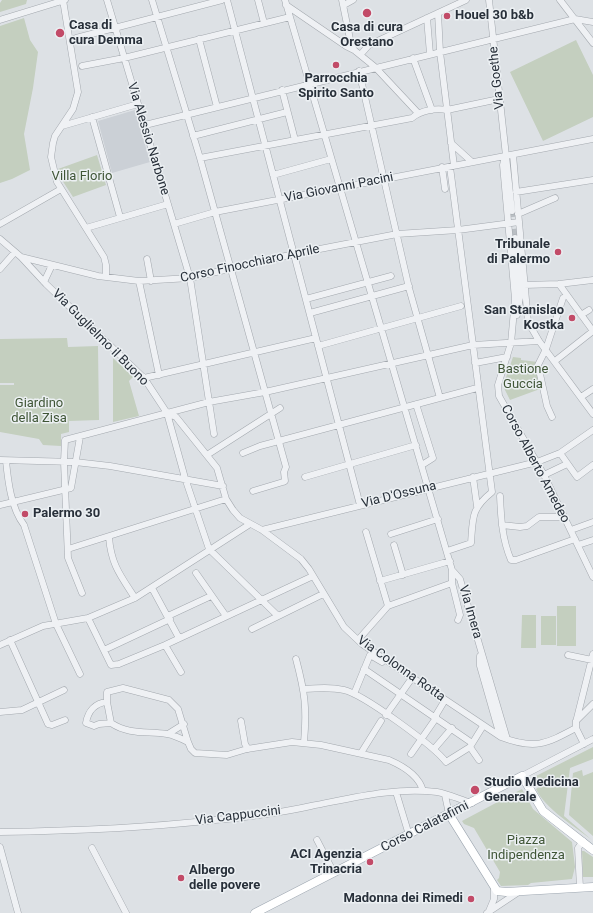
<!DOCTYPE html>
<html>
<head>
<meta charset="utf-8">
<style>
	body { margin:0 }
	canvas { display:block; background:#dde1e5 }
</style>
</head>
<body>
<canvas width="593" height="913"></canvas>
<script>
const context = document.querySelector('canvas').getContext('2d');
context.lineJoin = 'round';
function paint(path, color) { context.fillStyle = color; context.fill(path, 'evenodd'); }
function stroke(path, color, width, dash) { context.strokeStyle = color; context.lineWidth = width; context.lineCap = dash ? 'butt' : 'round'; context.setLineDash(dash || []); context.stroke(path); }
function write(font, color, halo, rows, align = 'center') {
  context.font = font + ' Roboto,sans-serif'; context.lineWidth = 3; context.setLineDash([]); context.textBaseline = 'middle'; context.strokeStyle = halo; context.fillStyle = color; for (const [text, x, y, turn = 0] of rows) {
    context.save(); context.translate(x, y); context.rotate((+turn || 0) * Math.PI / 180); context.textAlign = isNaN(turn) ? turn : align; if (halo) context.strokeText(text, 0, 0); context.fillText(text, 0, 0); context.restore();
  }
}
paint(new Path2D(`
	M135,110l15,52 -38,11 -14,-52z`), '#cbd0d6');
paint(new Path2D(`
	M2,0h25l-1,4 -26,8v-9z
	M24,18l6,22 8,12 -5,36 -9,46 6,36 -18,9 -12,4v-157z
	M576,40l17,35v42l-50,24 -33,-69z
	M97,155l9,30 -33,12 -11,-17 -4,-11z
	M67,338l1,9 30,-1 1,74 -30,1v11l-8,2v12l-18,-1 -4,-6 -39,-7v-47h14v-2h-14v-44z
	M513,357l8,1v2l17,2 2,27 -30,11 -7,-14z
	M113,358l20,19 -4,4 10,35 -26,6z
	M557,606h19v40h-19z
	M522,615h14v33h-15z
	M541,616h15v29h-15z
	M593,747v12l-23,9 -6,48 29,25c-17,-14 -48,-32 -57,-52l3,-2 -2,-5 -3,1 -1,-3 3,-4z
	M582,770l1,6 10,-4v64l-24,-21 4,-42z
	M522,789l11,20 39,33 3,25 -3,12 -41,4 -3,2 -27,1 -4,-6 2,-2 1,-6 -26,-44 -10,-4 -2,-3z
	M582,851h2l9,6v20h-10z`), '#c4cfbf');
stroke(new Path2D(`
	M512,211l3,27`), '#b9bec3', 6, [6, 3]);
const minor = new Path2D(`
	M63,0l15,92 -5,17 -18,27 -2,7 -2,14 6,25 47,75 2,8v12
	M107,0l83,278 24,156
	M152,0l48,158 86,309 -2,5 1,9 -2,1 -30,9
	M227,0l133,505
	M258,0l6,23
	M285,0l167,570 8,9 47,160
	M342,0l9,44 3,6 21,17 43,46
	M489,0l23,211
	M560,0l33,43
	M286,5l60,41 8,4
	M344,5l9,-5
	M438,13l2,39 14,114
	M427,18l3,36
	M0,20l65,-20
	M76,38l146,-38
	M199,39l18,68
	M361,54l8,-9 97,-45
	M413,58l19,52
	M82,66l42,-8 166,-41
	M359,71l50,217 31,110
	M282,90l13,50
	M92,117l28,100
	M145,125l430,-106 18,3
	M62,126l76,-22
	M193,136l94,-24
	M451,143l21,19
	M513,155l15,167 11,19 54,73
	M505,156l-2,9 12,134 -4,44 -13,42 1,11 45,79 49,102
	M200,158l212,-40c9,-8 24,-10 35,-8l52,-11
	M442,167l3,22
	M273,175l58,-16
	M516,192l77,-12
	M518,214l37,-16
	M0,224l61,-35
	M174,224l41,-12 378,-73
	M86,228l82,-24
	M515,238l5,59 -3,18
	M0,239l21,18 77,19 41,5 51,-3 104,-24 103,-20 61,-4 61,-8
	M21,257l25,27 98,94 23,35 9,4 41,51 9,31 7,11 7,8 22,12 39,29 8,10 35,58 18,17 139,93c34,13 45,7 75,-9
	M147,259l4,22
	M0,269l15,-17
	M139,281l20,94
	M44,282l8,-17
	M559,284l34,47
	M524,285l35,-1 34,-4
	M306,299l85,-23
	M310,313l99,-27
	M581,315l8,-5
	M318,346l143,-40
	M555,361l38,-30
	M475,363l32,-6
	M144,378l172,-40
	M581,397l12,-8
	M416,404l17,54 -11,7
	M167,413l18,65 24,71 69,67
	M552,417l-5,-11 -9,-41 8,-16 17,-51
	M243,453l17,-7 217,-58
	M560,453l17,24 16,-12
	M207,455l73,-47
	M0,460l75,2 35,4 113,20
	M6,461c2,20 5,47 18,64l32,99 24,50
	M544,475l23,-11
	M305,477l111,-32
	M473,477l4,29
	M500,496c1,22 2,43 11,64h5l59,-21
	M0,505l71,-17 9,-51
	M502,525l18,2 7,-1 12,-9h24
	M262,530l275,-68 23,-9 33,-23
	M571,530l22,-8
	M366,532l22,74
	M391,534l47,-15
	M109,537c2,27 11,38 26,61
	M394,545l9,30
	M578,545l15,-5
	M68,549l158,-50
	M447,551l24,-8c2,-26 0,-34 21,-51l-42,-325
	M452,570v13l8,32 -2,5
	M196,573l30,43
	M380,581l70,-20
	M152,588l27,50
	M82,593l-14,-35 -4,-96 1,-22 144,-38 56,-10 208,-47 66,-4
	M168,616l43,-20
	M88,618l23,47 8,-1 46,-19 148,-69
	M252,629l71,-35
	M10,640l38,84 4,1 13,-5
	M358,640l30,-34 64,-23
	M0,645l43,-19 45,-8 47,-20 115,-74
	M165,645l16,27
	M104,650l66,-31
	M568,655l24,5
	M480,656v10l20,70
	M296,659c9,34 11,49 8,84
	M364,669l108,74
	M304,689c14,-1 27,-2 40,1 19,4 90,56 102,72l24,-15 13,-21
	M354,694l16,-39 12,7 2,-3
	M107,702c-12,1 -19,9 -21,21l8,3 5,-2 12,-1
	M0,712l22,-2 42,-20
	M386,715l26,-37
	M241,721l4,23 3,5
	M576,721l17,-17
	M168,734l16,-10
	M188,742c-6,-3 -14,-7 -21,-8 -20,-3 -38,1 -56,-11l-4,-21v-10l16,-4 46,12 9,9 10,33 3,7 4,4 32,2 20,-6 45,-7 29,3 68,15c14,6 30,15 34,31
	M584,744l-8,-16v-6l17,-68
	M470,747l9,13
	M434,749l18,-21
	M361,753l20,-32
	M411,754l25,-36v-3l9,-15
	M522,776l71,-37
	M396,792l13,43
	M445,795l4,19
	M0,832c72,-1 144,-4 215,-12 32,-3 65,-7 96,-14 42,-8 83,-19 126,-14 11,2 24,8 35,11
	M317,840l17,33
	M0,847l18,66
	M92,848l34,65
	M580,888l-2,-40 5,-7
	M489,911l5,-12v-11
	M487,913l30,-20`);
const major = new Path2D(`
	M449,814l48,77 9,1 87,-5
	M255,913l267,-137 21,35 50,39`);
stroke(minor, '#a3a8ae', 7);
stroke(major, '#9da6b0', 9);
stroke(minor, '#eff1f4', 6);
stroke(major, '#fff', 8);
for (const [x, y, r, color] of [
	[367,13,5,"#c24b68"],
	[447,16,4,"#c24b68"],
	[60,33,5,"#c24b68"],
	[336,65,4,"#c24b68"],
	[558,252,4,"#c24b68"],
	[572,318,4,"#c24b68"],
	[25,514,4,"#c24b68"],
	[475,790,5,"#c24b68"],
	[370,862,4,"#c24b68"],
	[181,878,4,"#c24b68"],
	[471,899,4,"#c24b68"]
]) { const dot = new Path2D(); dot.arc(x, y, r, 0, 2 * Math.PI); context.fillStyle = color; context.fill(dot); stroke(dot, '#ecf0f3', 1.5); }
write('bold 13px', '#28303a', '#ecf0f3', [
	["Houel 30 b&b",455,16],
	["Casa di",69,26],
	["cura Demma",69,41],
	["Casa di cura",367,28,"center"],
	["Orestano",367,43,"center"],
	["Parrocchia",336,79,"center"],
	["Spirito Santo",336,94,"center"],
	["Tribunale",550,245,"right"],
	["di Palermo",550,260,"right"],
	["San Stanislao",564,311,"right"],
	["Kostka",564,326,"right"],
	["Palermo 30",33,514],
	["Studio Medicina",484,783],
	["Generale",484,798],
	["ACI Agenzia",362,855,"right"],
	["Trinacria",362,870,"right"],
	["Albergo",189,871],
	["delle povere",189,886],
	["Madonna dei Rimedi",463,899,"right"]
], 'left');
write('13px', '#28303a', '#ecf0f3', [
	["Via Goethe",497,78,-96],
	["Via Alessio Narbone",148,139,73],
	["Via Giovanni Pacini",339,188,-11],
	["Corso Finocchiaro Aprile",250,264,-12],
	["Via Guglielmo il Buono",100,338,45],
	["Corso Alberto Amedeo",535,464,62],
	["Via D'Ossuna",399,495,-14],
	["Via Imera",470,612,74],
	["Via Colonna Rotta",401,669,35],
	["Via Cappuccini",238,816,-7],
	["Corso Calatafimi",425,827,-27]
]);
write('13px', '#3f5536', '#ecf0f3', [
	["Villa Florio",82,177],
	["Bastione",523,370],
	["Guccia",523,385],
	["Giardino",39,404],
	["della Zisa",39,419],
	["Piazza",526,841],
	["Indipendenza",526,856]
]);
</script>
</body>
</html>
